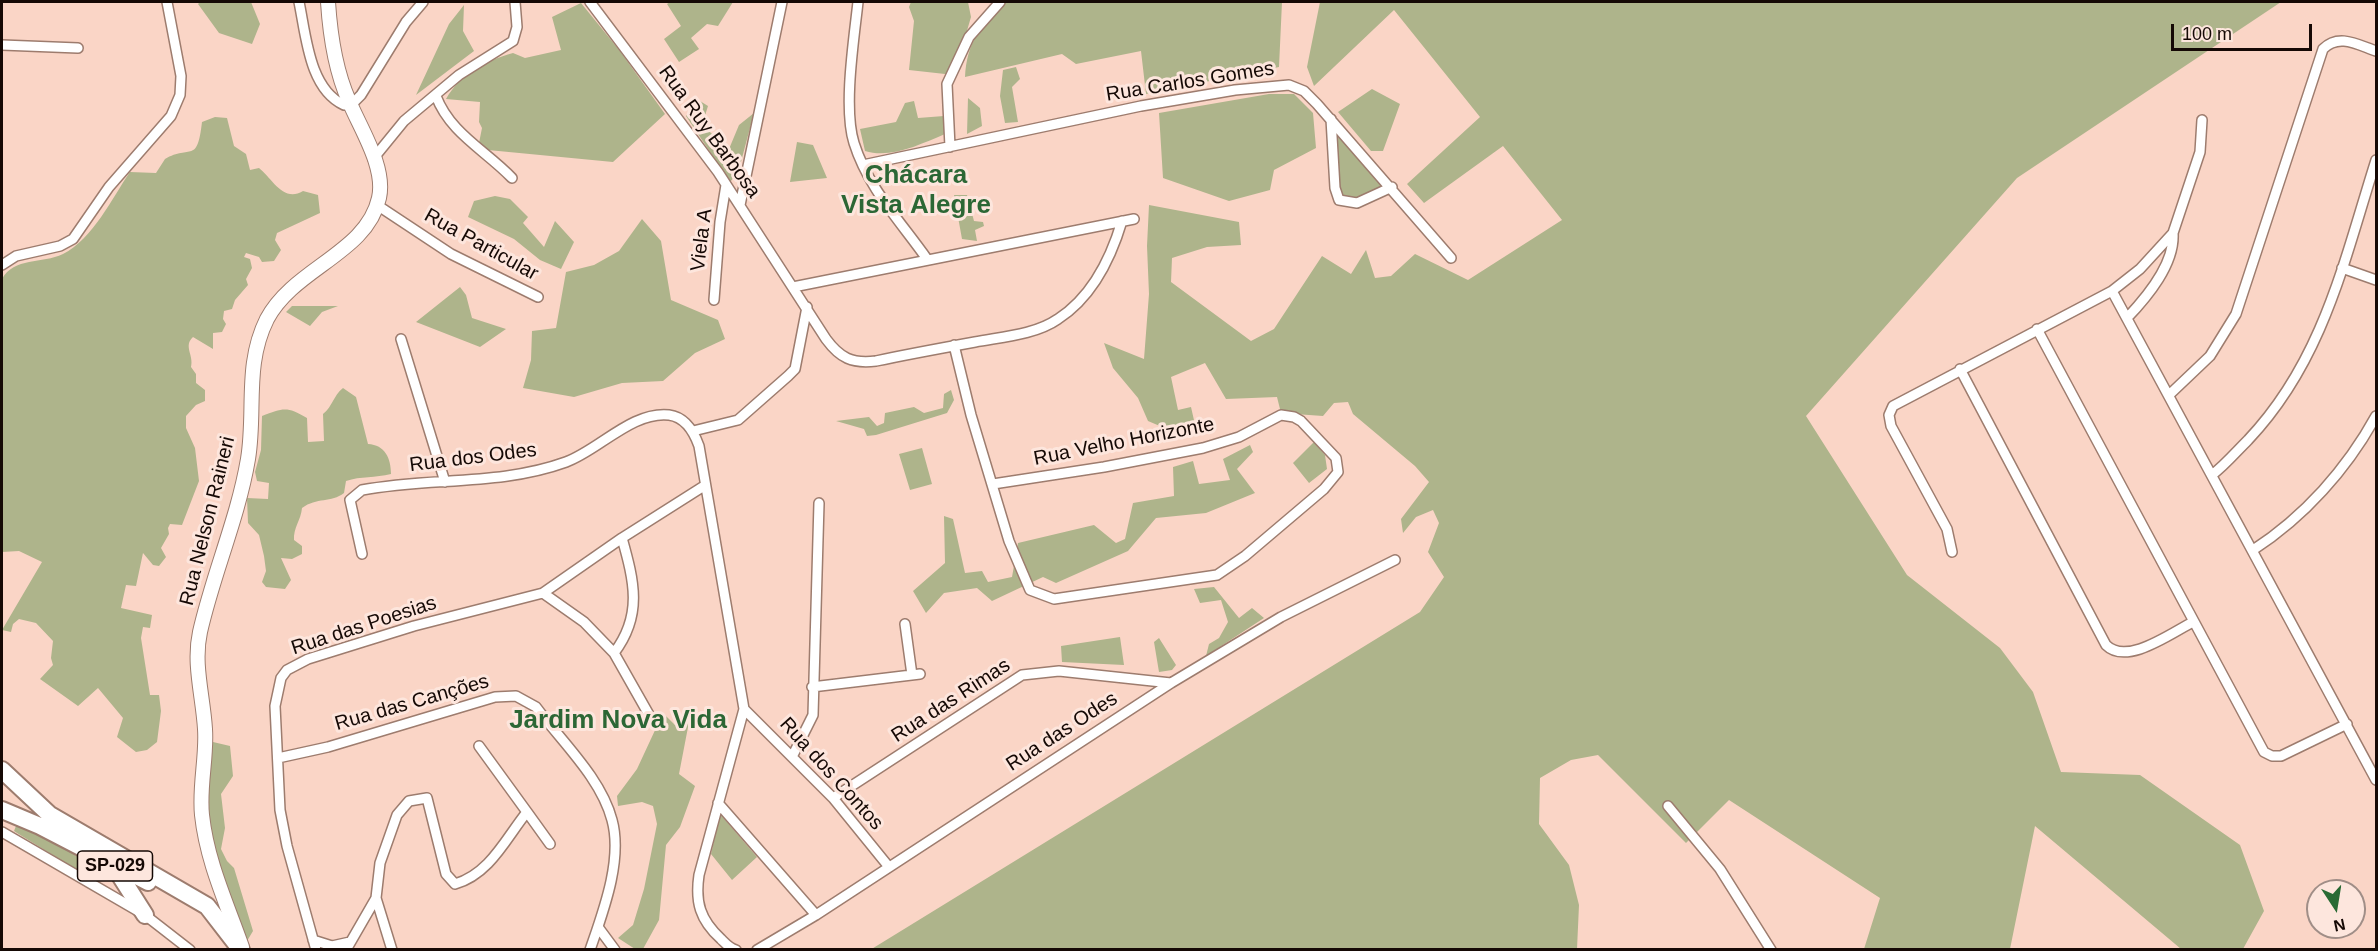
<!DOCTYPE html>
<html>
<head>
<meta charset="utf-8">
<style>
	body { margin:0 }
	#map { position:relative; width:2378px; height:951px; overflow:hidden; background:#fad5c6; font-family:Arial,sans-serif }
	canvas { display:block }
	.frame { position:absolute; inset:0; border:3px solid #150905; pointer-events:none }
	.north { position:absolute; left:2306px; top:879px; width:60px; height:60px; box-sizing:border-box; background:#fde6dd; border:2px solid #a08e87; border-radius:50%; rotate:168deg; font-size:16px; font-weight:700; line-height:24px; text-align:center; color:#150905 }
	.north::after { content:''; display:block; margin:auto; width:21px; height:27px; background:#296a34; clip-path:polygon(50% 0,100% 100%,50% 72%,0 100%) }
	.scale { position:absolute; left:2171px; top:24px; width:141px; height:27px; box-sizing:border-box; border:3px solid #150905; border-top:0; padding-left:8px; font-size:18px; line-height:21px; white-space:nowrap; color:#150905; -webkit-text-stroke:4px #fde6dd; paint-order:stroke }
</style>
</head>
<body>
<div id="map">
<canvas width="2378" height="951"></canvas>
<div class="frame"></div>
<div class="north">N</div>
<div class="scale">100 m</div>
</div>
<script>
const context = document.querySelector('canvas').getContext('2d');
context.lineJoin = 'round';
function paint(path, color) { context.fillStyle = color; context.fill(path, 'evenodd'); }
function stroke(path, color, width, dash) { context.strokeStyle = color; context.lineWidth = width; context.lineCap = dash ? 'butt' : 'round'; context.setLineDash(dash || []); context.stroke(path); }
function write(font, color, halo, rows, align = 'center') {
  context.font = font + ' Arial,sans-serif'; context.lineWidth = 6; context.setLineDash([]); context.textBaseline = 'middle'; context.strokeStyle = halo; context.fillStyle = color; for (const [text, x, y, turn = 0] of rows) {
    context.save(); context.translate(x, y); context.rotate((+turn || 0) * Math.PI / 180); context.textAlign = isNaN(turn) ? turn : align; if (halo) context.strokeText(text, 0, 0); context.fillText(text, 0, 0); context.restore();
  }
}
paint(new Path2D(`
	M200,2h51l9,22 -8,20 -33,-11 -21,-29z
	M670,2h63l-15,24 -11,-2 -16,14 8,11 -20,13 -15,-23 17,-13 -14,-22z
	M911,2h57l3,15 -17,58 -45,-5 5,-49 -5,-14z
	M1002,2h280l-3,65 -133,27 -5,-43 -65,13 -14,-10 -97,23c2,-35 15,-49 37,-75z
	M1320,2h961l-264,176 -211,238 101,159 93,73 33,44 28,80 79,3 100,70 24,66 -21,38h-62l-146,-123 -25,123h-146l16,-51 -151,-98 -43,43 -88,-88 -27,5 -31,18 -1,46 30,41 10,40 -2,44 -707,1 550,-338 24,-35 -16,-25 11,-29 -6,-13 -17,7 -13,16 -2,-14 28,-37 -14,-16 -62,-52 -5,-12 -14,1 -11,13 -42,-3 -4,-16 -51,2 -21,-36 -34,14 7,33 13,-3 5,22 -22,3 -26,-11 -10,-23 -25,-30 -9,-25 40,16 5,-65 -2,-48 2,-41 90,17 2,23 -34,2 -35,11 -1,24 80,59 23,-12 48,-73 29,18 15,-24 9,28 16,-2 24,-22 53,26 94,-60 -59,-74 -79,57 -17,-19 73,-67 -86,-107 -80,76 -7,-19z
	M581,3l39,48 45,63 -52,48 -125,-12 -9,-7 3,-15 -3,-6 1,-20 -34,-3c15,-26 39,-38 67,-46l12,5 36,-8 -9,-33z
	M464,5l-1,26 11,20 -58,44 33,-71z
	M1016,67l4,12 -8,8 6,35 -13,1 -5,-27 3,-26z
	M1372,89l28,15 -17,47h-12l-33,-39z
	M1269,94h25l19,19 3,35 -42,22 -4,20 -41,11 -66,-23 -4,-65z
	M968,98l12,10 2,18 -15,8z
	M700,101l8,5 -6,19 27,24 10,-24 15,-12 -16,60 -8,9 -44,-66z
	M914,101l4,17 26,-2 1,18c-24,10 -54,25 -80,17l-5,-22 36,-7 9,-19z
	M215,117l12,1 7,28 12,8 4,16 9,-2c13,10 24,35 44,23l15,4 2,18 -43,20 -2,7 6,10 -7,11 -12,1 -3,-5 -13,-4 -2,4 6,2 2,9 -6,11 2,6 -13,15 -3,9 -8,2 -1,8 3,5 -4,8 -9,1v16l-20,-12c-10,9 1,18 -2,30l5,7v9l9,7v11l-9,4 -10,11v12l9,20 4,33 -17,44 -12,-1 -2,4 1,6 -8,14 5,9 -7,9 -6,-1 -10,-12 -7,33 -10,-1 -5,23 31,7 -2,13 -7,-1 -2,11 9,57h9l2,16 -4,31 -10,8 -11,2 -19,-15 6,-19 -25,-30 -20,18 -38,-27 13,-14 -2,-7 2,-17 -17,-18 -17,-4 -6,5 -2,8 -9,-2 40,-68 -23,-11 -17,1v-273c12,-22 40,-15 61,-25 30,-15 49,-56 67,-82l26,1 9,-14c26,-15 32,6 37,-37z
	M1331,119l61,68 -27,13h-26z
	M797,142l16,3 14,33 -37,4z
	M954,195h13l7,26 9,1 1,4 -9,4 2,11 -15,-2z
	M495,196l15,3 18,18 -5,6 21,24 11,-26 19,21 -13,27 -21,-9 -26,-21 -46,-22 6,-16z
	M642,219l19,22 10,59 47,20 7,19 -30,14 -32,28 -41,2 -48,14 -51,-9 8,-28 1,-29 24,-3 10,-56 28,-7 25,-14z
	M460,287l6,8 6,23 34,11 -26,18 -64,-25z
	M292,306h46l-16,6 -12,14 -24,-14z
	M343,388l13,9 12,47c17,1 23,14 23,30 -16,4 -30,2 -45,7l-2,12c-13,10 -27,4 -42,15 -1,12 -9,20 -8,32l8,6v8l-10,5 -11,-1 10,22 -6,9 -19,-2 -4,-5 4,-11 -2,-15 -5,-21 -11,-12 -1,-25 21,1 1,-16 -12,-2 -2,-9 6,-22 1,-34c21,-8 25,-10 45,2l1,24 16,-1 -1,-27c10,-8 10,-18 20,-26z
	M951,390l3,10 -7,13 -71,22 -9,1 -3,-7 -28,-8 33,-4 8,9 7,-3 1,-10 29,-6 10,6 19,-5 1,-14z
	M1314,442l11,13 2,14 -18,14 -16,-20z
	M1250,445l3,7 -16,17 18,24 -49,20 -50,5 -28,33 -72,32 -13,-6 -51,24 -15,-13 -33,5 -18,20 -13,-22 32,-28 -1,-47 9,3 12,54 17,-2 6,11 24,-5 6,-34 76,-18 22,18 9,-4 8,-36 41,-7 -1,-29 20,-6 6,23 31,-4 -7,-21z
	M922,448l10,36 -22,6 -11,-36z
	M1214,587l25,31 13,-10 12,10 -58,38 3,-12 10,-6 9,-16 -7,-22 -21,3 -6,-14z
	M1120,637l4,28 -62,-3 -1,-16z
	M1159,638l17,27 -4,5 -13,2 -5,-30z
	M663,713l12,12 14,-3 -10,52 16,12 -15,41 -14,18 -7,75 -16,29h-8l-17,-11 15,-13 11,-36 13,-65 -4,-18 -11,-4 -24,4 -1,-10 20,-27z
	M213,742l17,4 3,30 -12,18 4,34 -4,21 6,12 7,7 19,63 -6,10 -22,-50 -18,-67 1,-74z
	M720,814l37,43 -25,23 -21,-26z
	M16,826c17,-2 61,31 77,41l3,5 -6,6 -73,-45 -3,-2z`), '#aeb48b');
const street = new Path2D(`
	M299,2c7,33 10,87 45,103l10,-3 7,-7 45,-73 17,-20
	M590,2l128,170 108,167c14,19 26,25 50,22 33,-7 66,-13 99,-19 26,-5 60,-7 83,-23 34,-22 53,-61 64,-98
	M858,2c-4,37 -15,106 -4,141 14,45 47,79 73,116
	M2,45l76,3
	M436,96c14,37 49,54 76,82
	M1331,119l4,69 4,12 18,3 35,-16
	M950,147l-3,-63 22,-47 31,-35
	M373,159l31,-38 55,-46 54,-34 4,-14 -2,-25
	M863,165l278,-59 94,-16 54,-5 15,6 13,13 134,154
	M377,205l74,49 87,43
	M740,205l42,-203
	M2,265l14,-9 44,-10 13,-7 36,-52 62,-71 9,-21 1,-19 -14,-74
	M2342,268l34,12
	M793,287l341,-68
	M2112,291l264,489
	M714,300l6,-78 6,-37
	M2127,318c20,-21 48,-54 46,-85l27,-81 2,-32
	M2037,329l227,423 8,4h9l66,-32
	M401,339l44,143
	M954,345l17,70 38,126 21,49 24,9 163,-24 28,-19 79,-67 14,-17 -2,-14 -35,-37 -7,-4 -13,-2 -42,22 -36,11 -99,19 -111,17
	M1960,369l146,276c21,21 65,-12 87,-23
	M2169,395l41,-39 26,-42 87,-265c16,-16 35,-4 53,2
	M693,431l45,-11 50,-44 7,-7 12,-62
	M2212,475c13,-10 24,-23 36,-35 75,-79 96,-179 128,-280
	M2253,550c51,-33 94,-81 123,-134
	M1952,552l-5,-23 -56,-103 -2,-11 4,-9 219,-115 28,-22 33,-36
	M362,554l-12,-54 12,-10c68,-13 138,-4 204,-28 33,-12 66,-51 103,-47 16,2 25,17 30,31l45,263 -45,166c-4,27 1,45 22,64 5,5 8,9 15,11
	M543,593l41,29 30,31 38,67
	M905,624l7,51
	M614,653c29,-38 20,-72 8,-115
	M812,687l108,-13
	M744,709l89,89 56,69
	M793,755l20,-40 6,-212
	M278,758l50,-11 167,-50 21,-1 20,11c26,35 65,71 76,113 11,40 -9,92 -22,130
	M833,798l189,-123 37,-4 112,12
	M718,803l98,112
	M1668,806l52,63 51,81
	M527,812l23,32
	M2,832l143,83 45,35
	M376,898l16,52
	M598,927l17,23
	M313,940l19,6 18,-4
	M316,950l-29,-104 -7,-36 -5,-104 6,-28 6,-8 21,-11 106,-33 129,-33 79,-55 82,-52
	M346,950l30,-52 4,-35 17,-48 12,-14 18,-3 19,76 9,10c35,-10 51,-46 72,-72l-48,-66
	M757,950l59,-35 355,-232 110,-66 114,-57`);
const secondary = new Path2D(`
	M242,947c-15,-43 -35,-85 -40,-132 -3,-29 5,-58 3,-86 -2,-33 -12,-65 -5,-97 13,-58 38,-114 48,-173 8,-48 -4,-94 19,-140 27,-51 100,-66 112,-121 7,-31 -19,-70 -30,-97 -13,-29 -19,-68 -21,-99`);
const highway = new Path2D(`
	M2,770l48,45 157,91 34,44
	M2,810l38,16 108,56
	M114,866l31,49`);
stroke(street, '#9d7c6e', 12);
stroke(secondary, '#9d7c6e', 16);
stroke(highway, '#9d7c6e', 20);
stroke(street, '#fff', 9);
stroke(secondary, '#fff', 14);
stroke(highway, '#fff', 16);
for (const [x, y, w] of [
	[115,866,75]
]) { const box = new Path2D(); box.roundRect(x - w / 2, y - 15, w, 30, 4.5); context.fillStyle = '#fde6dd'; context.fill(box); stroke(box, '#150905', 1.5); }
write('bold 18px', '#150905', null, [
	["SP-029",115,866]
]);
write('20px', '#150905', '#fde6dd', [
	["Rua Carlos Gomes",1190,82,-9],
	["Rua Ruy Barbosa",709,132,54],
	["Viela A",702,240,-83],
	["Rua Particular",481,245,29],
	["Rua Velho Horizonte",1124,442,-11],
	["Rua dos Odes",473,458,-7],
	["Rua Nelson Raineri",208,521,-76],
	["Rua das Poesias",364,626,-18],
	["Rua das Rimas",951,701,-33],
	["Rua das Canções",412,703,-16],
	["Rua das Odes",1062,732,-33],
	["Rua dos Contos",831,774,48]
]);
write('bold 26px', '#2c6735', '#fde6dd', [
	["Chácara",916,176],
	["Vista Alegre",916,206],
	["Jardim Nova Vida",618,721]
]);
</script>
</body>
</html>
